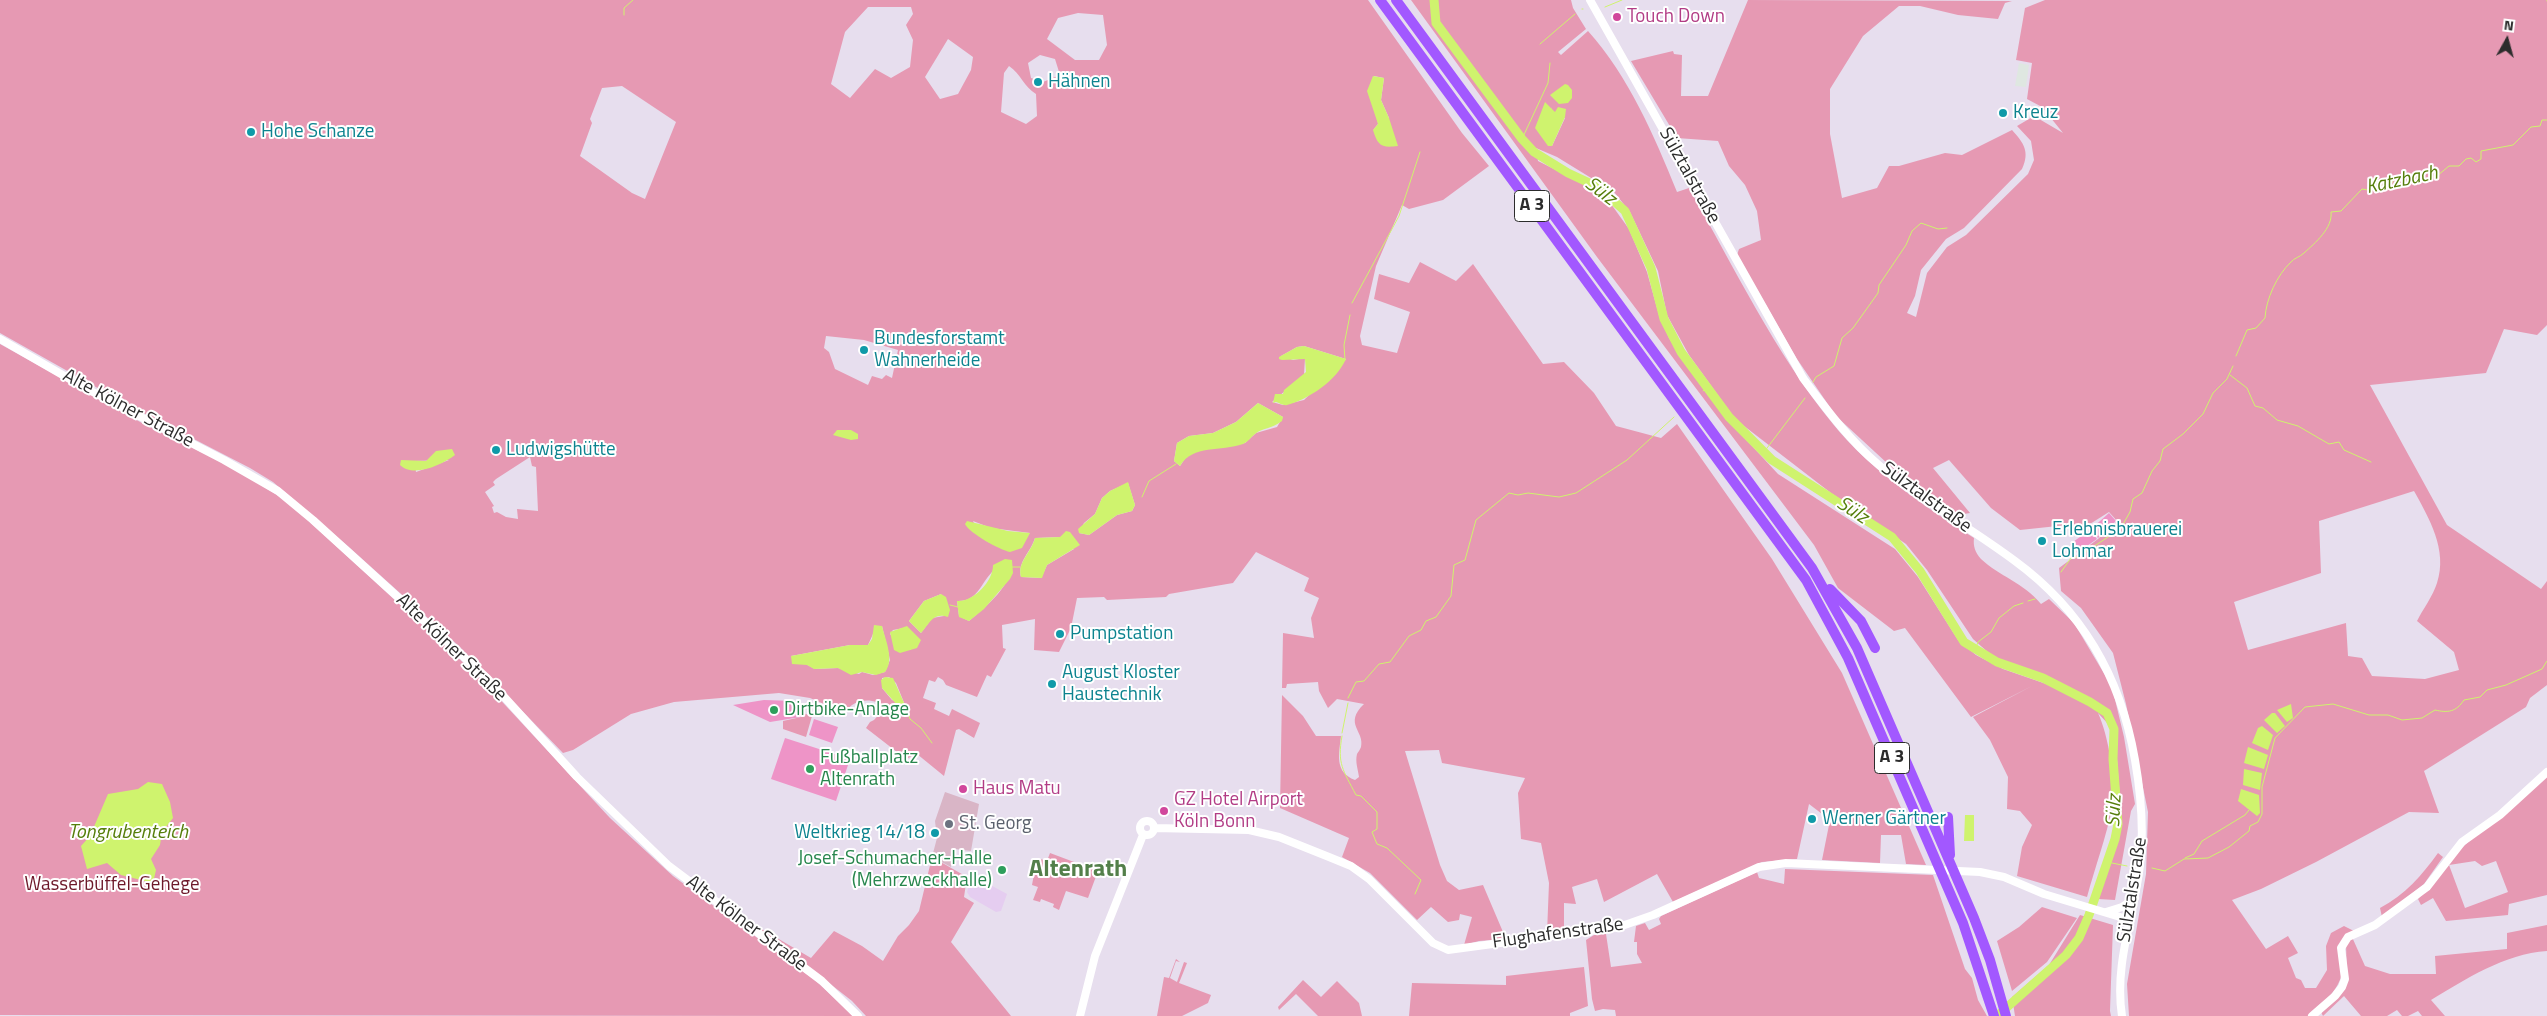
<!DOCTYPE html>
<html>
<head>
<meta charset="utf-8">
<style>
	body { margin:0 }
	#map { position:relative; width:2547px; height:1016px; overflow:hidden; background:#e7deee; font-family:"Titillium Web",sans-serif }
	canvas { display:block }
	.north { position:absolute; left:2482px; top:15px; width:50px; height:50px; -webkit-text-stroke:4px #fff; paint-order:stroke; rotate:7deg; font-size:14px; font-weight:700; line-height:20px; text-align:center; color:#2c2c2c }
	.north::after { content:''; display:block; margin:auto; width:18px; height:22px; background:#2c2c2c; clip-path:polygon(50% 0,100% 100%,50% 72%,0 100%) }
</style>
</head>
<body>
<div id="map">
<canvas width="2547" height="1016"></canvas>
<div class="north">N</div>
</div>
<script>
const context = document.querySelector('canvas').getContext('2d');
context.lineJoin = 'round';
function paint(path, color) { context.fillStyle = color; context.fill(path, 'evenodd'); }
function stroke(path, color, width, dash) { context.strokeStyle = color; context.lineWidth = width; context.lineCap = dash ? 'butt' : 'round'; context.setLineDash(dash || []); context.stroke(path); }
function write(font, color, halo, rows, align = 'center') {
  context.font = font + ' "Titillium Web",sans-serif'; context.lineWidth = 4; context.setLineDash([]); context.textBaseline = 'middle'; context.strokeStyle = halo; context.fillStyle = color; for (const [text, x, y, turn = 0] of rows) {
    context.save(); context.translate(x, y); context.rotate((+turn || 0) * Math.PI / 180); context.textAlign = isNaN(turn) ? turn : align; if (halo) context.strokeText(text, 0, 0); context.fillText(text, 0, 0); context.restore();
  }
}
paint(new Path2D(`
	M2019,63l10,2 -3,22 -11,-1z`), '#dfe7e1');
paint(new Path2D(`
	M972,875l35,19 -6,17 -5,1 -26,-15 -3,-5z`), '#e5cdf0');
paint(new Path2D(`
	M0,0h1368l94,133 27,33 -46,34 -34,9 -7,-4 -26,61 -16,70 2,9 35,8 13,-41 -36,-13 5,-25 30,9 11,-21 36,19 17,-17 70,100 21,-2 30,31 22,33 45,12 16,-14 95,135 70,114 84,192 -20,-1 -5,-29h-20l-1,28 -58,-3 8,-40 -21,-16 -12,55 -35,3 -89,40 -16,-28 -53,28 -7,-23 -25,8 4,17 -12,-1v28l-17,2 2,-50 -8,-40 -20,-4 -3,-46 7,-15 -83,-15 -3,-13 -34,1 35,114 7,16 12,9 24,-5 23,54 -27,2 -15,4 8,-28 -12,-3 -1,6 -11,2 -17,-15 -14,13 -47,-47 -28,-16 7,-19 -69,-30 2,-113 21,21 13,20h25c-2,18 -7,36 14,44l4,-3c-1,-8 -4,-15 -2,-23 1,-2 3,-4 4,-7 4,-16 -18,-23 3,-43l-27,-5 -9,9 -9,-17 -1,-9 -31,2 -1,4h-4l1,-55 31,5 -3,-20 8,-20 -15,-7 5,-13 -53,-26 -23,31 -64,11 -3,3 -59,3 -3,-3 -27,1 -6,30 -12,24 -25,-2 1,-31 -33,6 1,23 3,1 -15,28 -4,-2 -10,22 -31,-12 -3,-5 -5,-3 -3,5 -6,-2 -6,18 13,5 -2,6 15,7 3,-7 28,14 -6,15 -15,-9 -3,1 -12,46 -27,-22 -11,5 -40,-31 4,-6 4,-2 11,-12c-11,-12 -33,-9 -40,5l-35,-15 -31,-5 -105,9 -43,12 -58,36 -10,3 -103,-106 -110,-99 -77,-66 -23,-14 -124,-64 -126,-71zM868,7h43l2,7 -7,11 7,15 -3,27 -19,11 -16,-9 -25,29 -19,-14 14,-52zM1078,13l25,2 4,30 -8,15h-24l-28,-21 11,-21zM948,39l25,18 -2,13 -13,24 -18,5 -15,-22zM1040,55l15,4 5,16 -17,7 -12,-4 -3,-15zM1009,66c12,8 15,21 27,28l1,22 -11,8 -25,-12 3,-39zM1374,76l10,2 -3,22 8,18 -16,12 5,-6zM622,86l54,36 -31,77 -13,-6 -52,-37 12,-33 -2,-4 12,-31zM826,336l38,4 34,10 -6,28 -6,-3 -4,4 -10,-3 -4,9 -33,-16 -6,-17 -5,-4zM1304,346l42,13 -42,41 -21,5 -11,-3 32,-27 1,-17 -12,2 -12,-4 16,-9zM1258,403l25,14 -6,10 -21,6 -11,10 -49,8 -8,3 -8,12 -6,-5 3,-18 12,-7 24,-3 23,-11zM530,457l2,9 4,1 2,44 -21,-2 1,10 -12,-2 -9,-5 -3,1 -2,-6 2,-1 -9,-14 10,-7 -2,-3 3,-3zM449,460l-33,12 -2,-11zM1128,483l7,22 -3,6 -15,4 -28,20 -10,-2 5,-10 11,-9 7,-16 8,-7zM973,521l18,7 39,5c-28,11 -43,22 -57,-12zM1060,537l14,12 -27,16 -6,13 -20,-1c-4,-15 10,-25 14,-39zM1012,560c1,26 -26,46 -43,61l-10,-5 -2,-15c20,1 23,-16 35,-29 5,-5 14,-8 20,-12zM941,594l3,22 -12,2 -11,15 -12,-12 15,-20zM882,626l8,34 -5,12 -12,3 -11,-3 -3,2 -21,-6 -23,1 -24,-13 59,-11h18l5,-11zM904,628l7,22h-5l-16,-16 3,-4zM889,677l7,6 9,22 -13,-5 -10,-12v-10z
	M1411,0h160l2,8 13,21 -28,23 3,3 27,-24c41,46 66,104 89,161l12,-4c45,79 86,165 144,236 38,47 90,81 141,114 -1,8 1,14 7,21 18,17 43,24 60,45l8,-5 25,24 38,64 12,50 11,67 -4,7 -16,89 -17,-1 23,-88 -4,-52 -8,-34 -11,-12c10,21 19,71 14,95 -6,30 -17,59 -25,89l-70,-21 5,-29 10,-22 -12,-14 -13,-2 1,-32 -18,-37 -17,-23 59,-31 -61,31 -66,-89 -11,3 -56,-43 -24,-43 -217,-288zM1552,107v4l13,7 -13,28h-4zM1536,148l21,9 57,35 16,20 28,59 9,44 22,40 46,64 96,74 75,51 21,26 46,69 17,15 17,10 45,17 3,6 -52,-18 -27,-14 -18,-15 -40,-63 -23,-28 -117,-75 -51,-55 -39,-51 -19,-30 -10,-23 -12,-43 -18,-43 -18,-25 -25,-19 -48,-24z
	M1748,0l264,1 -7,2 -7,16 -40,-4 -38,-9h-21l-36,30 -33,53v45l12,64 35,-10 12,-22h10l46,-13 17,2 50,-25c12,13 18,22 10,39l-58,59 -18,11 -25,31 -6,26 -8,17 9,4 11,-44 20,-26 19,-12 62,-61 6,-14 -3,-19 -14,-15 17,-10 29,17 -21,-26 -15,-8 5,-36 -16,-3 9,-52 20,-8h502v325l-10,10 -33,-6 -18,44 -116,12 77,140 94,64 6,-8v104l-17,13 -4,9 -102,64 15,42 -30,-1 -93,50 -55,27 -29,11 34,49 22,-13 10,17 -10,5 8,20 5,2 4,8h11l11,-18 -1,-24 5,-13 13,-7 10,5 -8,4c-4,47 -1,49 -37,81h-180l-2,-32 19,-110 2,-62 -22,-108 -13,-51 -32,-45 -20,-17 -2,-23 39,-29 19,-18 -8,-9 -35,22 -7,-9 -47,5 -29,-22 -42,-48 -16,8 37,45 -12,2 -57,-39 -65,-60 -39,-57 -60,-104 2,-6 22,-9 -4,-29 -12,-26 -16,-19 -11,-25 -41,-3 -46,-77 42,-10 1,3 8,1 -1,41h27zM2414,491c15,27 34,59 23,92 -4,13 -14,26 -20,38l37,31 5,18 -34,9 -53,-3 -10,-18 -14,-2 -2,-33 -98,27 -14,-48 87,-29 -2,-52z
	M0,344l142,79 92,45 54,34 193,177 129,139 63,58 143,105 38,35 -854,-1z
	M803,713l9,3 -6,21 -23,-8v-8l18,-4z
	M2547,776v119l-38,9 -1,11 -62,6 -13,-23 -12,7 -3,-6c15,-14 24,-33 39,-47 29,-27 62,-48 90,-76zM2475,861l7,5 14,-5 12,31 -43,16 -16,-43z
	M1050,853l48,18 -10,27 -22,-7 -7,19 -6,-3 1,-3 -13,-5 -1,3 -7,-2 5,-13 -6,-2 5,-27 10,3z
	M2438,853l5,4 -19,27 -42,33 -2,-9c25,-13 42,-33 58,-55z
	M932,857l35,20 -3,20 10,6 -23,39 60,74h-145l-14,-15 -97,-76 56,33 23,-27 28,15 21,15 15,-25 11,-11 10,-14z
	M1785,869l148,6 32,94 7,9 6,22 9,16h-371l-1,-6 -12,-1 -8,2 -3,-12 -6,-59 8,-5 12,-1 5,33 31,-4 -5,-9v-12h-3l2,-16 9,-3 4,7 12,-6 -2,-5 2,-3 96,-44 2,6 25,6z
	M2042,907l35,11 -30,44 -35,29 -15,-50 22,-14z
	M2080,915l33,10 -3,86 1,5h-96l-3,-19 37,-32z
	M2547,925v26c-43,3 -81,28 -116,49l14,16h-23l-4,-5 -10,5h-6l-5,-6 -10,6h-26l-17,-20 -21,20 -2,-4 26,-32 -1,-37 6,-6 13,29 25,8h46l-1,-18 72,-7v-16z
	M1176,959l4,3 -4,-1 -6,17 7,4 7,-20 3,1 -8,20 32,12 -3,8 -26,13h-25l7,-39 5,1z
	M1584,967l4,39 -18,7v3h-161l3,-33 94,2v-9z
	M1303,980l18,17 16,-16 22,22 3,13h-44l-22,-22 -17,16 -1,-3z`), '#e699b3');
paint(new Path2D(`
	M945,792l34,12 -8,47 -16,-2 -4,18 -19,-10 5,-19 -2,-17z`), '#d9b5c6');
paint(new Path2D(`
	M2109,513l7,8 -18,17 -7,-9z
	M2090,530l7,9 -20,14 -7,-9z
	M764,700l31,1 8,7 -2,9 -31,5 -37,-17z
	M814,719l24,8 -6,16 -23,-8z
	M785,738l65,21 -14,42 -65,-22z`), '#ee94c7');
paint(new Path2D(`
	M1373,76l11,2 -3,22 8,18 9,28c-17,2 -20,0 -25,-16l5,-6 -11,-33z
	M1565,84l3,1 4,5v8l-4,5 -9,1 -9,-9z
	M1545,102l10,10 3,-5 8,2 -1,8 -13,29h-4l-13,-18z
	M1304,346l42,13c-10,22 -37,40 -59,46 -3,1 -8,-2 -11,-3l-3,1 2,-9h8l1,-4 22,-18 -1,-13 -23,1 -3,-1v-2l18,-10z
	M1258,403l25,14 -1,4c-10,8 -20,7 -27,13 -4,3 -7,8 -12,10 -22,8 -50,0 -63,22l-6,-5 3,-18 12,-7 24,-3 23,-11z
	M837,430h14l7,4v5l-7,1 -18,-5z
	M452,449l3,6c-13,10 -42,23 -55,10l1,-5 25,1 10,-10z
	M1128,482l7,23 -3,6 -15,4 -28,20 -10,-2 -1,-4 17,-15 7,-16 8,-7z
	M967,521l41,10 22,2 -8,15 -12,4c-10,-2 -41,-19 -45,-28z
	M1066,531l4,1 10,13 -33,20 -5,13 -21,-1c-4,-15 10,-24 14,-39l25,-1z
	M1005,559l7,1 1,13 -3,6 -26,30 -15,12 -10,-4 -2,-16c16,1 36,-19 36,-36z
	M941,594l5,3 4,13 -2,7c-15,-5 -18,6 -27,16l-12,-12 15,-20z
	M874,625l8,1c3,13 13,34 3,46l-9,3 -14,-3 -11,3 -13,-7 -24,1 -7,-4 -15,-1 -1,-8 59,-11h18l4,-6z
	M907,626l14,14 -4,8 -17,5 -6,-3 -4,-18z
	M885,677l8,1 12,27 -7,1 -16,-18 -1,-8z
	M2291,704l2,14 -6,4 -10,-12z
	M2272,713h3l10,13 -8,7 -13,-13z
	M2262,726l11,9 -5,15 -16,-7 6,-15z
	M2248,747l20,8 -4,14 -20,-6z
	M2244,769l18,4 -2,17 -17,-5z
	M148,782l14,2 8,18 3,16 -11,14 -2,13 -9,14 5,11 -3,13 -32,-8 -14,-12 -20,6 -6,-23 9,-10 18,-42 30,-5z
	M2241,789l18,6 1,18 -3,3 -19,-15z
	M1965,815h9v26h-10z`), '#cff36e');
stroke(new Path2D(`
	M2547,0v1
	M1605,7l17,-7
	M1582,9h1
	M624,15v-7l9,-8
	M1540,44l35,-30
	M1522,139l26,-56 2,-20
	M1352,303l47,-87 21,-64
	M2236,356l11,-26 9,-2 9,-10c1,-19 12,-43 26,-56 3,-4 9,-5 13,-9 11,-10 29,-25 27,-41l10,-1 21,-22 6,1 5,-7 16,4 6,-9 16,-4 9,6 17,-4 12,-10h10l7,-7 5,-1 5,4 5,-3v-8l32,-6 18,-18 9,-1 2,-6h5
	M1345,360l-1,-15 6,-30
	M2230,375l17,13 8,18 8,2 14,12 21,6 31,18 10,-2 5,8 27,12
	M1813,382l3,-5 18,-11 8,-28 11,-10 25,-35 1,-8 27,-40 6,-14 9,-8 17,6 9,-1
	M1703,391l4,-4
	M1764,452l41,-54
	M1142,497l7,-16 27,-17
	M2122,526l8,-14 3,-13 9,-6 10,-22 8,-10 3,-12 20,-15 20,-20 10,-21 14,-14 6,-13
	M1012,567h8
	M2061,572l10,-14 7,-1 36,-24
	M2028,601l7,-2
	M950,605l8,2
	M1975,650l3,-8 13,-10 8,-14 15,-12 9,-3
	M1348,698l8,-16 8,-1 15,-17 11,-2 19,-26 12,-6 5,-9 10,-4 15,-21 3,-31 11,-5 11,-40 33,-27 9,2 10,-2 31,4 17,-4 51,-33 47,-43
	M905,705l5,14 11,9 11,15
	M1342,733l6,-30
	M1342,736c-5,28 1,34 14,59l5,1 16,16v17l-5,3 5,12 10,4 34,32 -6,14
	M2185,858l9,-4 8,-13 43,-26 4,-5
	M2107,862l20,4
	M2152,868l13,3 19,-12 24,-1 21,-11 20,-16 1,-5 8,-4 4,-8v-27l13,-49 30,-31 28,-3 36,11h19l14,5 20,-2 13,-8c13,3 21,2 29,-10l16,-3 7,-7 19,-5 36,-16 5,-8`), '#cff36e', 1);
stroke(new Path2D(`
	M1434,0l2,23 86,116 12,13 34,21 30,14 27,24 26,57 13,51 17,33 48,65 43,43 120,77 28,34 44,71 33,20 46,16 47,24 17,11 7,16 -1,30 5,65 -3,15 -26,76 -10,23 -13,17 -69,61`), '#cff36e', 9);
stroke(new Path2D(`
	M1590,0l213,378c24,32 47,63 77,88 43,36 91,62 135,95 67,49 106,117 120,199 6,34 9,70 5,105 -6,51 -26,99 -18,151
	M0,339l87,50 137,71 54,31 35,29 174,158 90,99 92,89 153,115 36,35
	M1140 828a7 7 0 1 1 14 0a7 7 0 1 1-14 0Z
	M1154,828l95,2 30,7 50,20 22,9 18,13 64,64 15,7 171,-23 34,-12 106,-48 27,-4 194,9 24,5 40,17 86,26
	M2106,912l16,-5 13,-9
	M1080,1016l15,-60 48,-121
	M2312,1016l23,-20 7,-9 3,-8 -4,-31 7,-11 27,-12 52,-38 35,-45 38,-27 47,-43`), '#fff', 8);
stroke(new Path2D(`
	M1380,0l426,580 42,78 115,265 31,93
	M1396,0l416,568 45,80 117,270 16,42 16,56
	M1830,589l31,32 14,27
	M1948,817l2,38`), '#a258ff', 10);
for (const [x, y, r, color] of [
	[1617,17,5,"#d1479c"],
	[1038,82,5,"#0f9aa8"],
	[2003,113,5,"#0f9aa8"],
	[251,132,5,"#0f9aa8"],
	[864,350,5,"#0f9aa8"],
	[496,450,5,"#0f9aa8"],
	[2042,541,5,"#0f9aa8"],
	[1060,634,5,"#0f9aa8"],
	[1052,684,5,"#0f9aa8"],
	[774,710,5,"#2e9e5b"],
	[810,769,5,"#2e9e5b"],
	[963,789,5,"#d1479c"],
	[1164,811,5,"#d1479c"],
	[1812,819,5,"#0f9aa8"],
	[949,824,5,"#6b7280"],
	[935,833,5,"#0f9aa8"],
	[1002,870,5,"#2e9e5b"]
]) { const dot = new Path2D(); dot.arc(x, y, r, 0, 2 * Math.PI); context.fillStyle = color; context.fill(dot); stroke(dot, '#fff', 2); }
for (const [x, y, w] of [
	[1532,206,35],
	[1892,758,35]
]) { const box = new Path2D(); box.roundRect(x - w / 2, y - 15.5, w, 31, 4); context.fillStyle = '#fff'; context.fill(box); stroke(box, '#2c2c2c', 1); }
write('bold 18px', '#2c2c2c', null, [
	["A 3",1532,206],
	["A 3",1892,758]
]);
write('19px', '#b23c85', '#fff', [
	["Touch Down",1627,17],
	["Haus Matu",973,789],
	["GZ Hotel Airport",1174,800],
	["Köln Bonn",1174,822]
], 'left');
write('19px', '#0d838f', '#fff', [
	["Hähnen",1048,82],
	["Kreuz",2013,113],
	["Hohe Schanze",261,132],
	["Bundesforstamt",874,339],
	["Wahnerheide",874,361],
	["Ludwigshütte",506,450],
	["Erlebnisbrauerei",2052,530],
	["Lohmar",2052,552],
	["Pumpstation",1070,634],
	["August Kloster",1062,673],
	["Haustechnik",1062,695],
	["Werner Gärtner",1822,819],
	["Weltkrieg 14/18",925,833,"right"]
], 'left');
write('19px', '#2c2c2c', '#fff', [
	["Sülztalstraße",1689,176,61],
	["Alte Kölner Straße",128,409,28],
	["Sülztalstraße",1926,498,36],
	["Alte Kölner Straße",451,648,44],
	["Sülztalstraße",2133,890,-81],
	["Alte Kölner Straße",746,924,37],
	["Flughafenstraße",1558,934,-8]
]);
write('19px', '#27864d', '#fff', [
	["Dirtbike-Anlage",784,710],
	["Fußballplatz",820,758],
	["Altenrath",820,780],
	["Josef-Schumacher-Halle",992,859,"right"],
	["(Mehrzweckhalle)",992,881,"right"]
], 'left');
write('19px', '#5b616d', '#fff', [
	["St. Georg",959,824]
], 'left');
write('19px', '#6d1829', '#fff', [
	["Wasserbüffel-Gehege",112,885]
]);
write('italic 20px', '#567e0b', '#fff', [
	["Katzbach",2402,181,-12],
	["Sülz",1600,192,37],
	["Sülz",1852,511,33],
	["Sülz",2115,811,-87],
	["Tongrubenteich",128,833]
]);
write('bold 24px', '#537f4a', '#fff', [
	["Altenrath",1078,870]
]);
</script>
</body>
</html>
